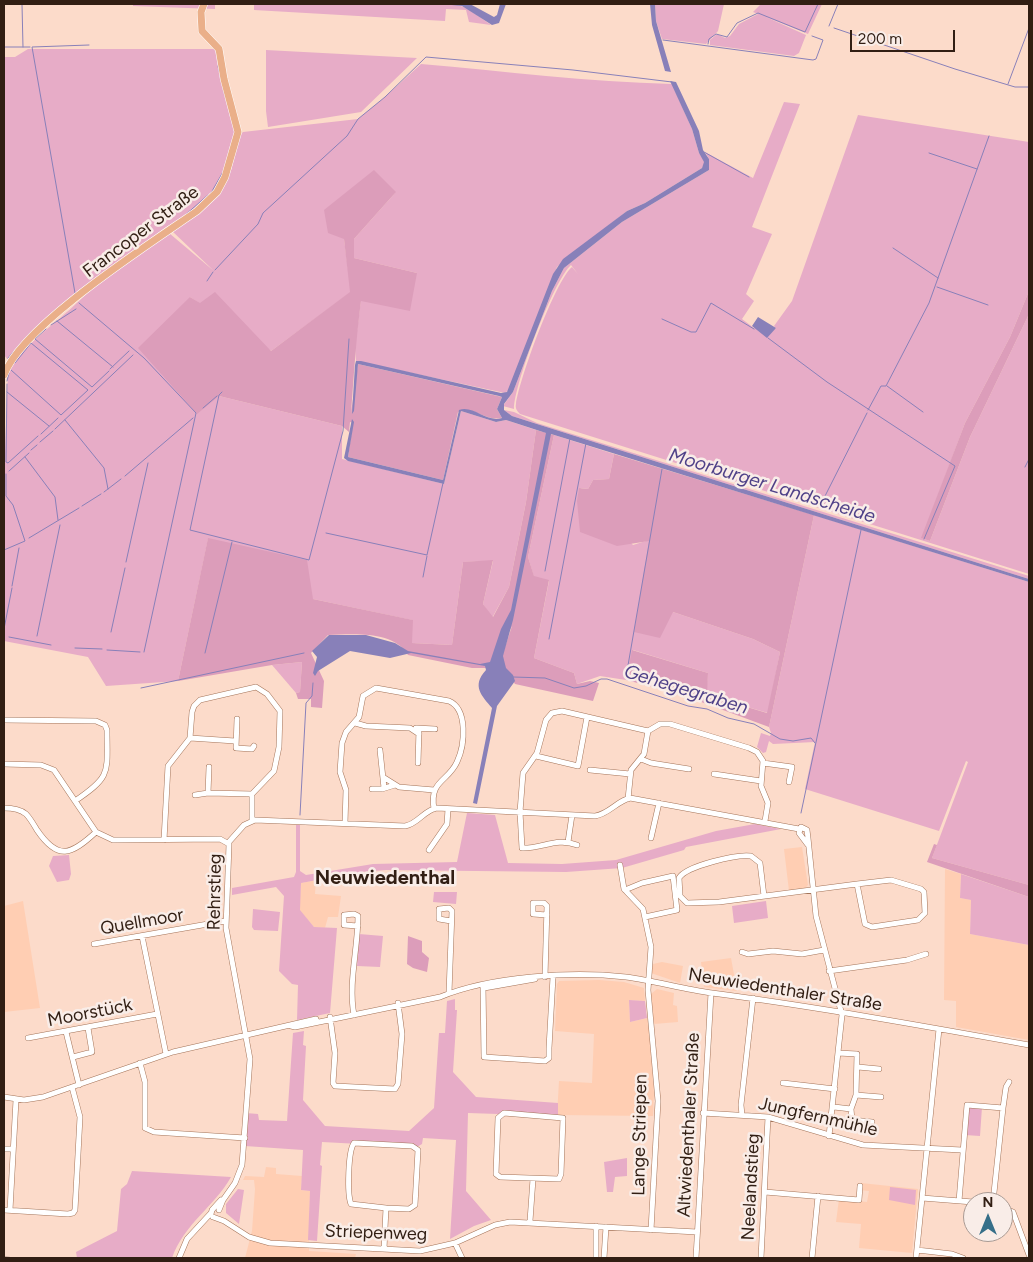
<!DOCTYPE html>
<html>
<head>
<meta charset="utf-8">
<style>
	body { margin:0 }
	#map { position:relative; width:1033px; height:1262px; overflow:hidden; background:#fcdbca; font-family:Figtree,sans-serif }
	canvas { display:block }
	.frame { position:absolute; inset:0; border:5px solid #311e13; pointer-events:none }
	.north { position:absolute; left:963px; top:1192px; width:50px; height:50px; box-sizing:border-box; background:#f9ede8; border:1px solid #a99a93; border-radius:50%; rotate:0deg; font-size:14px; font-weight:700; line-height:20px; text-align:center; color:#311e13 }
	.north::after { content:''; display:block; margin:auto; width:18px; height:22px; background:#366f89; clip-path:polygon(50% 0,100% 100%,50% 72%,0 100%) }
	.scale { position:absolute; left:850px; top:30px; width:105px; height:22px; box-sizing:border-box; border:2px solid #311e13; border-top:0; padding-left:6px; font-size:15px; line-height:18px; white-space:nowrap; color:#311e13; -webkit-text-stroke:4px #f9ede8; paint-order:stroke }
</style>
</head>
<body>
<div id="map">
<canvas width="1033" height="1262"></canvas>
<div class="frame"></div>
<div class="north">N</div>
<div class="scale">200 m</div>
</div>
<script>
const context = document.querySelector('canvas').getContext('2d');
context.lineJoin = 'round';
function paint(path, color) { context.fillStyle = color; context.fill(path, 'evenodd'); }
function stroke(path, color, width, dash) { context.strokeStyle = color; context.lineWidth = width; context.lineCap = dash ? 'butt' : 'round'; context.setLineDash(dash || []); context.stroke(path); }
function write(font, color, halo, rows, align = 'center') {
  context.font = font + ' Figtree,sans-serif'; context.lineWidth = 5; context.setLineDash([]); context.textBaseline = 'middle'; context.strokeStyle = halo; context.fillStyle = color; for (const [text, x, y, turn = 0] of rows) {
    context.save(); context.translate(x, y); context.rotate((+turn || 0) * Math.PI / 180); context.textAlign = isNaN(turn) ? turn : align; if (halo) context.strokeText(text, 0, 0); context.fillText(text, 0, 0); context.restore();
  }
}
paint(new Path2D(`
	M802,847l6,38 -3,3 -16,3 -5,-42z
	M945,869l16,5 -1,24 11,2 -1,34 59,11v95l-73,-13v-26l-12,-1z
	M316,880l-1,14 26,2 -3,21h-10l-3,11 -11,-1 -15,-17 2,-27z
	M23,901l17,107 -36,4v-106z
	M731,958l6,33 -33,-4 -3,-25z
	M662,962l21,4 -3,17 -29,-10 2,-9z
	M599,980l25,2 20,6 1,13 -16,-1 1,22 17,-4 2,7 5,67 -1,24 -96,-1 2,-34 33,2 2,-49 -39,-3 2,-47 2,-3z
	M657,989l17,4 -1,12 4,1 1,16 -24,2 -3,-30z
	M266,1167l10,1v6l26,2 -1,14 9,1 -1,60 47,3 -1,4h-110l7,-27 3,-42 -1,-9h-11l2,-4 19,1z
	M861,1183l57,6 -6,64 -53,-5 2,-24 -25,-2 3,-23 28,3 2,-11 -9,-1z`), '#ffceb3');
paint(new Path2D(`
	M133,4h82v5l-82,-3z
	M254,4h200l13,4 24,17 -22,-3 -3,-12 -20,-1 -1,12 -191,-11z
	M655,4h69l-6,27 -12,13 -44,-5 -6,-18z
	M761,4h61l-14,30 -42,-17 40,18 -7,18 -5,3 -84,-11v-5l7,-6 8,4 5,-2 9,-12 19,-10 -5,-2z
	M28,49h189l18,81 -10,41 -10,19 -29,26 -20,11 -79,59 -79,74 -4,-5v-298h11z
	M266,50l151,8 -56,54 -93,15 -2,-16z
	M421,64c83,7 167,18 251,20l20,45 7,24 6,9 -3,6 -57,35 -18,8 -70,56 -48,123 -4,3 -149,-32 -1,-15 6,-46 56,-27 -63,-15v-19l42,-47 -52,47 7,53 -80,59 -81,-54 29,99 123,30v33l102,25 17,-73 35,11 10,-2 30,10 -10,72 -17,85 -17,31 -9,-14 10,-43 -30,1 -11,83 -40,-2v-23l-99,-21 -105,-60 -30,142 -72,5 -18,-29 -84,-16v-161l4,-109c21,-31 45,-45 71,-70 27,-26 59,-46 90,-68l45,38 -42,-40 29,-21 30,-40 9,-35 3,-3 115,-13 27,-22z
	M784,102l16,2 -48,123 20,7 -26,60 8,7 -12,18 12,9 22,1 -2,-3 18,-25 66,-186 171,27v149l-19,46 -45,86 -43,115 8,3 40,-104 59,-123v260l-509,-160c-3,-3 -5,-6 -4,-10 3,-24 39,-123 56,-137l6,7 -7,-9c-17,15 -57,119 -57,144l-11,-3 10,-14 39,-101 12,-23 58,-46 87,-52v-11l-4,-7 48,26z
	M504,410l10,2 23,11 492,153v3l-492,-155 -25,-8z
	M554,435l60,19 -5,25 -16,1 -5,9 -8,-1 53,57 16,-5 24,72 80,27 27,13 -12,61 -62,-18 2,-22 -75,-23 -7,30 -26,-4 -23,8 -3,-11 -40,-15 15,-77 -15,-4 -6,-20z
	M814,515l215,67v303l-97,-27 36,-96 -2,-1 -27,70 -134,-42 10,-47 -42,2 -4,-3 -3,11 -3,1 -6,-6 4,-14 9,3 1,-3 -2,-6z
	M302,662l-2,30 -4,1 -24,-28z
	M467,813l28,2 13,48 54,1 54,-4 100,-29 39,-7 26,5 -95,18 -2,3 -62,18 -56,4 -180,-2 -25,2 -60,11 -1,27 14,17 23,1 -7,85 -33,7 1,-35 -6,-1 -13,-13 5,-75 -8,-9 -44,8v-7l62,-11 2,-5v-47h4v46l6,4 67,-11 84,-2z
	M69,855l2,19 -2,6 -12,2 -8,-16 4,-10z
	M961,874l68,23v48l-59,-11 1,-34 -11,-2z
	M434,892h23l-1,12 -23,-2z
	M766,901l2,17 -34,5 -2,-17z
	M253,909l27,3 -2,19 -24,-1 -2,-3z
	M359,934l24,2 -3,31 -23,-1z
	M455,999v11h2l-4,62 23,25 82,6v13l-90,-3 -2,78 25,29 -17,6 -24,13 6,-99 -33,-2 -1,6 -5,3 -95,-5 -2,23 2,1 -5,75 -9,-1 2,-49 -9,-1 2,-40 -58,-4 1,-33 12,1 1,6 28,1 6,-88 11,-2 -1,14 3,1 -3,54 22,26 84,5 25,-23 5,-75h6l2,-32z
	M629,1000l16,1 2,17 -17,4z
	M968,1106l14,1 -2,29 -15,-1z
	M627,1158v18l-12,1 -2,15h-6l-3,-30z
	M132,1171l99,6c-17,30 -47,47 -59,81h-95l-1,-6 41,-21 4,-42 6,-5z
	M890,1187l26,3 -1,15 -26,-5z
	M238,1189l6,1 -5,34 -13,-11v-9z`), '#e7acc7');
paint(new Path2D(`
	M374,170l22,22 -42,47v19l63,15 -7,38 -49,-10c-5,37 -7,74 -10,112l7,-49 144,33 -5,12 5,9c-17,4 -28,-13 -44,-6l-15,68 -95,-23 5,-34 -3,-1 -1,10 -7,-6 -123,-30 -22,18 -59,-66 52,-51 10,6 15,-11 56,59 79,-59 -6,-53 -16,-6 -4,-23z
	M1029,291v23l-59,123 -40,104 -9,-3 44,-115 45,-86z
	M536,430l18,5 -26,122 6,19 15,4 -15,78 40,15 3,11 13,-3 9,2 -6,18 -78,-17 -15,-22 12,-36 -23,42h-17l-64,-13c-14,-25 -56,-21 -80,-20l-17,18 13,28 -2,27 -11,-1v-8h-13l-2,-6 4,-1 2,-30 -30,3 -94,16 30,-143 99,22 6,39 100,21 -1,23 40,2 11,-83 30,-2 -10,44 10,13 16,-30 17,-85z
	M614,454l200,61 -45,212 -92,-34 -51,-13 6,-30 76,23 -1,22 60,18 13,-61 -27,-13 -80,-27 -13,26 -26,-6 15,-91 -32,5 -37,-14 -3,-31 2,-13 9,1 5,-9 16,-1z
	M934,844l3,1 -5,13 97,27v12l-102,-35z
	M408,936l14,5v11l7,6 -2,14 -14,-4 -6,-4z`), '#dc9dba');
paint(new Path2D(`
	M441,4h29l24,13 3,-2 3,-11h6l-7,19 -7,2 -30,-19z
	M650,4h5l1,17 15,51 -6,-1 -13,-46z
	M670,81l6,1 23,49 4,19 6,9v11l-87,52 -58,46 -12,23 -39,101 -9,12v6l8,6 25,8 492,155v3l-478,-148 -38,186 -10,36 3,12 7,7 2,6 -18,25 -20,98 -4,-1 19,-95c-10,-12 -21,-22 -6,-38l-1,-4 -74,-13 -21,5 -40,-7 -32,20 -3,5 -2,-3 4,-16 -5,-6 17,-16h37l29,8 13,8 72,13 10,-2 11,-33 10,-19 35,-177 -40,-13 -10,2 -35,-11 -17,73 -96,-23 -4,-3 8,-39 2,3 -6,35 95,23 16,-70c15,-5 27,13 43,8l-5,-9 5,-12 -3,-1 -141,-32 -4,47 -2,3 3,-49 1,-4h5l140,32 6,-1 46,-118 10,-15 64,-48 18,-8 57,-35 2,-6 -5,-9 -7,-24z
	M758,317l18,11 -9,10 -15,-12z`), '#8880b9');
stroke(new Path2D(`
	M22,4l1,43
	M829,26l9,-22
	M834,28l121,41 60,18h14
	M663,40l150,20 3,-1 7,-19 -11,-4
	M708,44l1,-5 7,-5 11,3 10,-14 21,-10 47,19 13,-28
	M4,47h26
	M218,66l7,30
	M1008,84l21,-56
	M704,152l45,25
	M929,153l48,16
	M211,193l12,-21
	M183,217l25,-22
	M893,248l45,30
	M215,270l43,-46 5,-11 84,-77 11,-17 27,-22 41,-40 147,13 99,12
	M207,281l6,-9
	M937,287l51,18
	M75,293l-43,-246 57,-2
	M79,303l65,55 52,55 -52,239
	M662,319l29,13h5l15,-29 43,26
	M57,321l56,46
	M51,325l25,-16
	M46,329l-11,10 57,48 17,-16
	M768,338l59,44 128,84 -31,73
	M8,358l23,-26 24,-21
	M110,369l19,-18
	M11,370l50,45 27,-25 -57,-47 -16,20
	M7,381l2,-8
	M7,384l-1,78 2,1 30,-27
	M887,386l36,26
	M7,392l42,34
	M222,392l-3,3 -29,135 119,30 34,-129 6,-92
	M203,408l14,-12
	M868,410l13,-24h5l43,-83 60,-167
	M65,420l39,48 4,21
	M55,429l78,-74
	M41,434l17,-16
	M40,442l13,-11
	M31,450l6,-5
	M25,457l30,40 3,23
	M1025,467l4,-8
	M9,471l20,-18
	M125,476l68,-58
	M104,492l17,-13
	M822,502l45,-89
	M82,506l19,-12
	M326,533l101,22 16,-72
	M29,538l50,-30
	M4,550l21,-9 -12,-36 -7,-9v-22
	M126,562l22,-99
	M545,571l25,-133
	M423,577l4,-21
	M12,586l7,-38
	M4,629l8,-41
	M111,632l14,-64
	M37,636l23,-111
	M9,637l42,8
	M549,639l37,-196
	M75,648l27,1
	M107,650l33,2
	M205,653l27,-111
	M513,677l32,1 29,10 12,-2 15,-7h6l81,27 19,3 21,9 26,6 26,15 13,2 18,-3 4,5
	M626,677l36,-208
	M141,688l163,-35
	M801,813l60,-283
	M300,815l6,-112 6,-7 1,-13`), '#8880b9', 1);
const minor = new Path2D(`
	M237,719l-1,29 16,1 2,-3
	M4,720l92,1 9,4 2,5c0,43 5,46 -32,71
	M355,723l11,3 44,2 9,6
	M416,728l19,1
	M190,738l45,3
	M380,750l4,38
	M536,756l42,10 9,-49
	M641,759l10,4 38,6
	M418,763l1,-34
	M763,763l29,4 -3,15
	M4,764l37,1 13,5 42,62 17,8 107,-1 9,5 -3,84 24,131 -8,106 -7,18 -12,17 -4,10
	M590,770l40,4
	M714,774l47,7
	M383,777l16,10 35,3
	M372,789h10l13,-4
	M208,793l1,-26
	M195,795l13,-2 44,1
	M628,799l3,-29 13,-16 4,-23 12,-7h10l79,24 8,4 6,9 -2,25 7,17 -3,18
	M4,808c7,0 16,1 22,6 4,4 8,11 11,16 21,31 34,25 59,2
	M345,823l1,-33 -6,-18 2,-29 4,-11 13,-15 4,-21 13,-8 73,13c19,8 16,44 8,61 -9,20 -28,18 -23,47
	M651,838l8,-35
	M164,840l4,-74 22,-28 2,-26 2,-6 6,-6 56,-13 11,7 13,17 -1,36 -5,24 -22,23v26
	M568,842l4,-27
	M228,843l16,-18 11,-5 150,6c13,-2 19,-16 32,-18l158,8c14,-2 22,-15 35,-18l169,31
	M577,845c-20,-8 -36,4 -55,3l-2,-36 3,-39 14,-20 9,-33 6,-7 10,-2 86,20
	M808,845l-9,-12 2,-6 6,3 1,8 8,78 26,99 -13,121
	M429,850l18,-26 1,-15
	M620,865l4,24 19,20 8,38 -3,43 10,111 -7,129
	M625,890l17,-7 31,-7 4,34 -32,7
	M764,896l-4,-33 -9,-7c-14,-2 -65,10 -72,22l1,18 7,7 32,-1 138,-18 8,40 7,3 46,-7 7,-7 -1,-21 -3,-3 -30,-9 -34,4
	M142,936l24,118
	M94,944l131,-23
	M742,952l6,2 25,-3 29,3 22,-4
	M829,971l78,-11 19,-6
	M545,977l2,-71 -3,-3h-11v11l14,1
	M483,985l1,72 61,4 4,-3v-10l4,-71
	M484,988l51,-9
	M449,993l3,-82 -3,-3 -10,1v10l12,2
	M354,1015c-6,-32 4,-66 4,-99l-4,-2 -10,1v10l14,1
	M330,1017l5,36 -2,30 2,3 60,3 3,-5 4,-50 -4,-31
	M291,1026l4,1 145,-30c51,-21 131,-26 186,-20 29,4 57,12 86,16 106,14 212,33 317,52
	M66,1032l13,53
	M28,1038l129,-24
	M838,1053l19,1 -1,41 -5,14
	M73,1057l19,-5 -4,-24
	M140,1063l5,19v46l9,4 91,6
	M858,1067l21,2
	M783,1083l52,6
	M856,1095l25,2
	M4,1097l20,3 19,-3 130,-45 143,-33
	M834,1107l17,2 1,11 20,2
	M1003,1108l3,-21 3,-5
	M504,1113l59,5 -2,56 -2,5 -59,-2 -4,-3 2,-56z
	M703,1113l65,4 95,28 99,5
	M742,1115l-1,-10 12,-107
	M4,1149h9
	M765,1192l94,8 1,-14
	M922,1198l51,4
	M959,1201l8,-96 36,3 -10,94
	M1003,1208l10,4 16,43
	M4,1210l64,4 5,-1 2,-3 5,-93 -8,-30
	M10,1210l6,-110
	M211,1214l1,-4 9,-10
	M213,1217l11,4 25,16 21,6 150,8 35,-8 40,-18 15,-3 187,10
	M530,1221l3,-42
	M455,1243l7,15
	M384,1249l2,-41 23,1 6,-4 3,-55 -6,-4 -58,-3c-6,8 -7,51 -3,61l35,4
	M917,1250l35,4 11,4
	M179,1258l8,-19 24,-26
	M596,1258v-32
	M604,1258l2,-31
	M696,1258l15,-265
	M761,1258l7,-141
	M812,1258l6,-62
	M916,1258l23,-229`);
const major = new Path2D(`
	M4,375c17,-49 147,-132 193,-164l20,-19 8,-15 13,-45 -14,-53 -5,-30 -17,-18 -1,-19 3,-8`);
stroke(minor, '#a47459', 6);
stroke(major, '#fff', 8);
stroke(minor, '#fff', 5);
stroke(major, '#eaaf89', 7);
stroke(new Path2D(`
	M4,1257l14,1`), '#846b5d', 1, [6, 6]);
write('18px', '#311e13', '#f9ede8', [
	["Francoper Straße",141,232,-37],
	["Rehrstieg",215,892,-89],
	["Quellmoor",142,922,-10],
	["Neuwiedenthaler Straße",785,990,9],
	["Moorstück",90,1013,-11],
	["Jungfernmühle",818,1117,13],
	["Altwiedenthaler Straße",689,1125,-87],
	["Lange Striepen",640,1135,-89],
	["Neelandstieg",751,1187,-87],
	["Striepenweg",376,1233,2]
]);
write('italic 19px', '#4f4188', '#f9ede8', [
	["Moorburger Landscheide",772,486,17],
	["Gehegegraben",686,690,17]
]);
write('bold 20px', '#311e13', '#f9ede8', [
	["Neuwiedenthal",385,878]
]);
</script>
</body>
</html>
